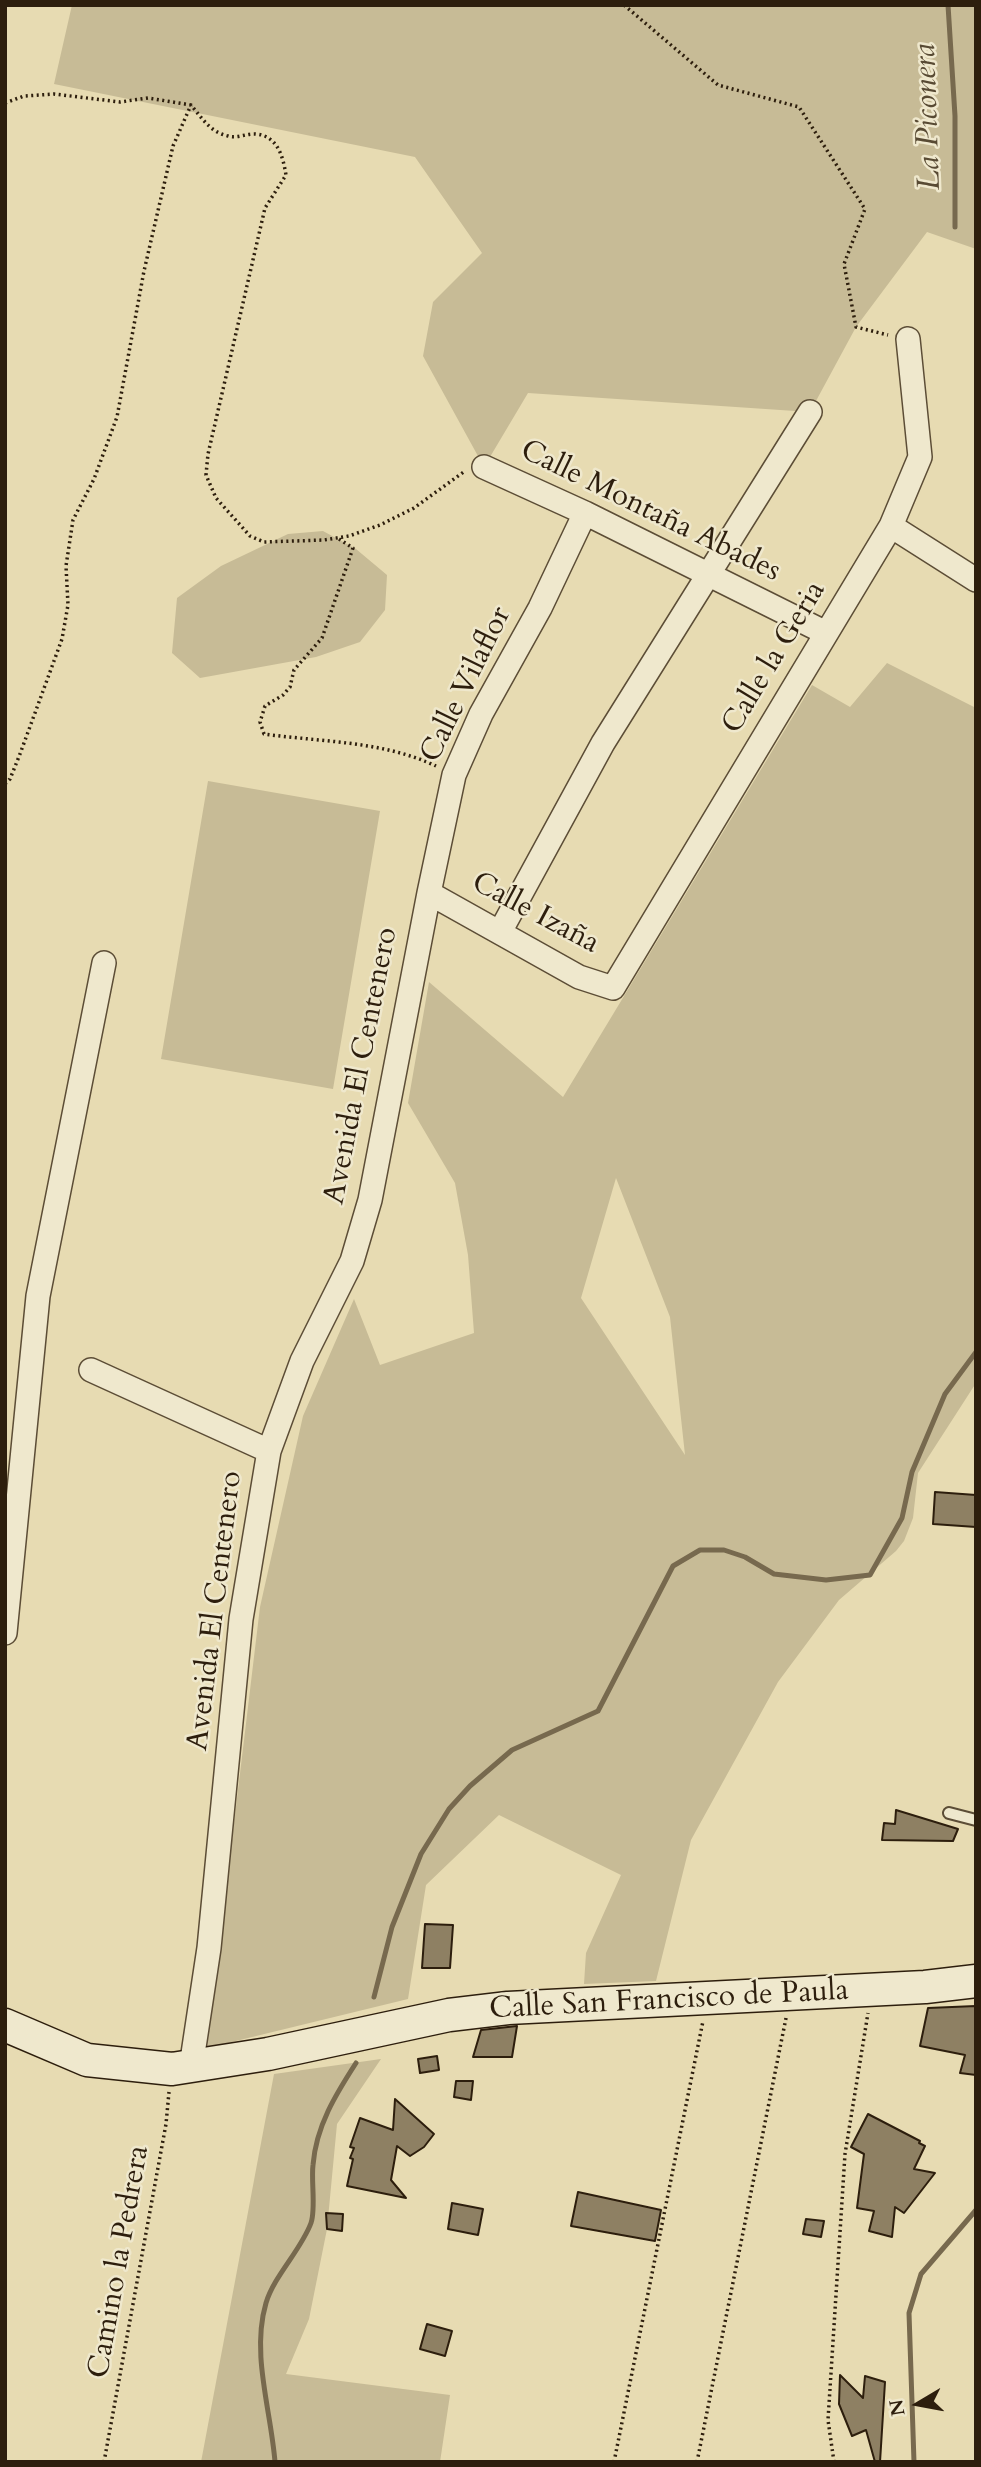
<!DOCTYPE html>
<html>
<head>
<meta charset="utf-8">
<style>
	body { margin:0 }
	#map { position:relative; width:981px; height:2467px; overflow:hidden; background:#e7dbb2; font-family:Cardo,serif }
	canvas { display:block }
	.frame { position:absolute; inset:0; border:7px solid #2d1e0d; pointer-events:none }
	.north { position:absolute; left:883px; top:2369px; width:70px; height:70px; -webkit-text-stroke:5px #efe8cd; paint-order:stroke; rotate:260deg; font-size:19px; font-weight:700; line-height:28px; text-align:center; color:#2d1e0d }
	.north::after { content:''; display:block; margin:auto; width:24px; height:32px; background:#2d1e0d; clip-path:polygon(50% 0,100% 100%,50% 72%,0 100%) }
</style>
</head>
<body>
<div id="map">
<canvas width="981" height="2467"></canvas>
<div class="frame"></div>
<div class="north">N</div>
</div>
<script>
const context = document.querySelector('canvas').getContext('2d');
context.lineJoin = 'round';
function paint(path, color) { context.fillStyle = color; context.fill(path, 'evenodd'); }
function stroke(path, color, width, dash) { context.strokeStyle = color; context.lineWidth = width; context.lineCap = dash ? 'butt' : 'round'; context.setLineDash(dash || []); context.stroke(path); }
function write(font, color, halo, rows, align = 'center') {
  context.font = font + ' Cardo,serif'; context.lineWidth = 5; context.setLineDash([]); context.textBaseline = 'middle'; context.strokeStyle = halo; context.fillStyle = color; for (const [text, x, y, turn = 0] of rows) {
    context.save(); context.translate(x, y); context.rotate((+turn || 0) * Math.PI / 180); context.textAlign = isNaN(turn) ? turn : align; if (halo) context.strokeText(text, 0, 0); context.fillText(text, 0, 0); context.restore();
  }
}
paint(new Path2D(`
	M72,5h904v244l-49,-17 -71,95 -46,85 -282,-19 -44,74 -61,-111 10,-54 49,-49 -67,-96 -361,-73z
	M323,531l33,18 31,26 -2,35 -25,32 -44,15 -116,21 -28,-25 5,-55 44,-32 67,-32z
	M887,663l89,45v675l-58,90 -5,45 -9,23 -8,10 -57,49 -61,82 -87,158 -35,141 -72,3 2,-31 35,-78 -122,-60 -73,70 -18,114 -201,49 53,-441 43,-191 51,-117 26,66 94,-32 -6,-78 -13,-72 -47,-80 21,-121 134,115 249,-412 38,22zM616,1178l54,139 15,138 -104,-157z
	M208,781l172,30 -47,278 -172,-30z
	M381,2059l-44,65 -10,105 -18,90 -23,55 164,21 -10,67h-239l73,-388z`), '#c7bb96');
stroke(new Path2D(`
	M948,5l7,111v111
	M374,1997l18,-70 29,-73 28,-45 21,-23 42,-36 86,-39 75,-145 27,-16h24l21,7 29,17 52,6 44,-5 32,-57 10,-46 33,-78 31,-42
	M275,2462c-4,-52 -24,-108 -9,-159 8,-27 35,-53 45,-80 5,-14 0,-42 2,-58 3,-39 23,-71 43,-102
	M914,2462l-5,-149 12,-39 55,-64`), '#77694e', 5);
const building = new Path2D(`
	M935,1492l41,3v32l-43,-3z
	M896,1810l62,19 -5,12 -71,-1 2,-17 11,1z
	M425,1924l28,1 -3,43h-28z
	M976,2006v69l-16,-2 5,-18 -45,-9 8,-38z
	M517,2026l-5,31h-39l8,-27z
	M437,2056l2,14 -19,3 -2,-14z
	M456,2081h17l-2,19 -17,-3z
	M395,2099l39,35 -10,13 -14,9 -13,-10 -6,34 15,18 -59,-12 6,-27 -3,-1 4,-10 -4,-1 10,-29 33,12z
	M868,2114l52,27 -1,2 6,3 -11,23 21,4 -31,40 -9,-6 -3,30 -23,-6 5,-20 -17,-3 7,-54 -13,-7z
	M578,2192l83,18 -6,31 -84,-15z
	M452,2203l31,6 -5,26 -30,-6z
	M326,2213l17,1 -1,17 -15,-2z
	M806,2219l18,2 -3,16 -18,-3z
	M427,2324l25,7 -7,25 -25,-7z
	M840,2375l23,23 2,-22 20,6 -5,80h-5l-9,-32 -14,6 -13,-32z`);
paint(building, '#8e8063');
stroke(building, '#2d1e0d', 2);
const lane = new Path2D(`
	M949,1813l27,7`);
const street = new Path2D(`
	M484,467l101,46 241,120
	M891,526l85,54
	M429,893l150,84 34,11 278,-462 29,-69 -12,-118
	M500,932l103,-189 207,-331
	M91,1370l178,81
	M5,1633l33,-337 66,-333
	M191,2067l18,-119 32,-329 28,-168 33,-90 50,-100 18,-61 59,-307 25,-118 27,-61 59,-106 45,-95`);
const secondary = new Path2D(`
	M5,2025l82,35 85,9 96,-15 181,-39 59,-7 417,-21 51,-6`);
stroke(lane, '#5c4d36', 14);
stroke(street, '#5c4d36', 26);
stroke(secondary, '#2d1e0d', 35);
stroke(new Path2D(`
	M624,5l94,80 81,22 66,102 -21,55 12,63 32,8
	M5,103l19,-7 30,-2 66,8 28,-4 43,7c11,13 19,27 37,31 9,3 19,-3 28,-2 22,2 27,23 30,41l-21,33 -57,246 -2,21 10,23 34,38 14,6 60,-2 25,-4 31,-11 34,-17 51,-37
	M339,539l14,9 -31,90 -28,32 -4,17 -7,8 -18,11 -5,16 4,12c58,8 119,7 172,32
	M5,784l5,-5 10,-25 42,-115 6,-34 -2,-39 7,-46 21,-41 23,-62 27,-146 29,-125 18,-41
	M104,2462l62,-338 3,-32
	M614,2462l89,-441
	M697,2462l89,-444
	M834,2462l-6,-42 17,-266 23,-141`), '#2d1e0d', 3.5, [2, 3.5]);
stroke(lane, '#efe8cd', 10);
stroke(street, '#efe8cd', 23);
stroke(secondary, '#efe8cd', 32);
write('30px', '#2d1e0d', '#efe8cd', [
	["Calle Montaña Abades",650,512,26],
	["Calle la Geria",775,658,-59],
	["Calle Vilaflor",467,685,-64],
	["Calle Izaña",535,914,28],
	["Avenida El Centenero",362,1066,-79],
	["Avenida El Centenero",216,1611,-83],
	["Calle San Francisco de Paula",669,2001,-3],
	["Camino la Pedrera",120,2262,-80]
]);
write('italic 32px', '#584a33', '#efe8cd', [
	["La Piconera",929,117,-92]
]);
</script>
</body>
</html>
